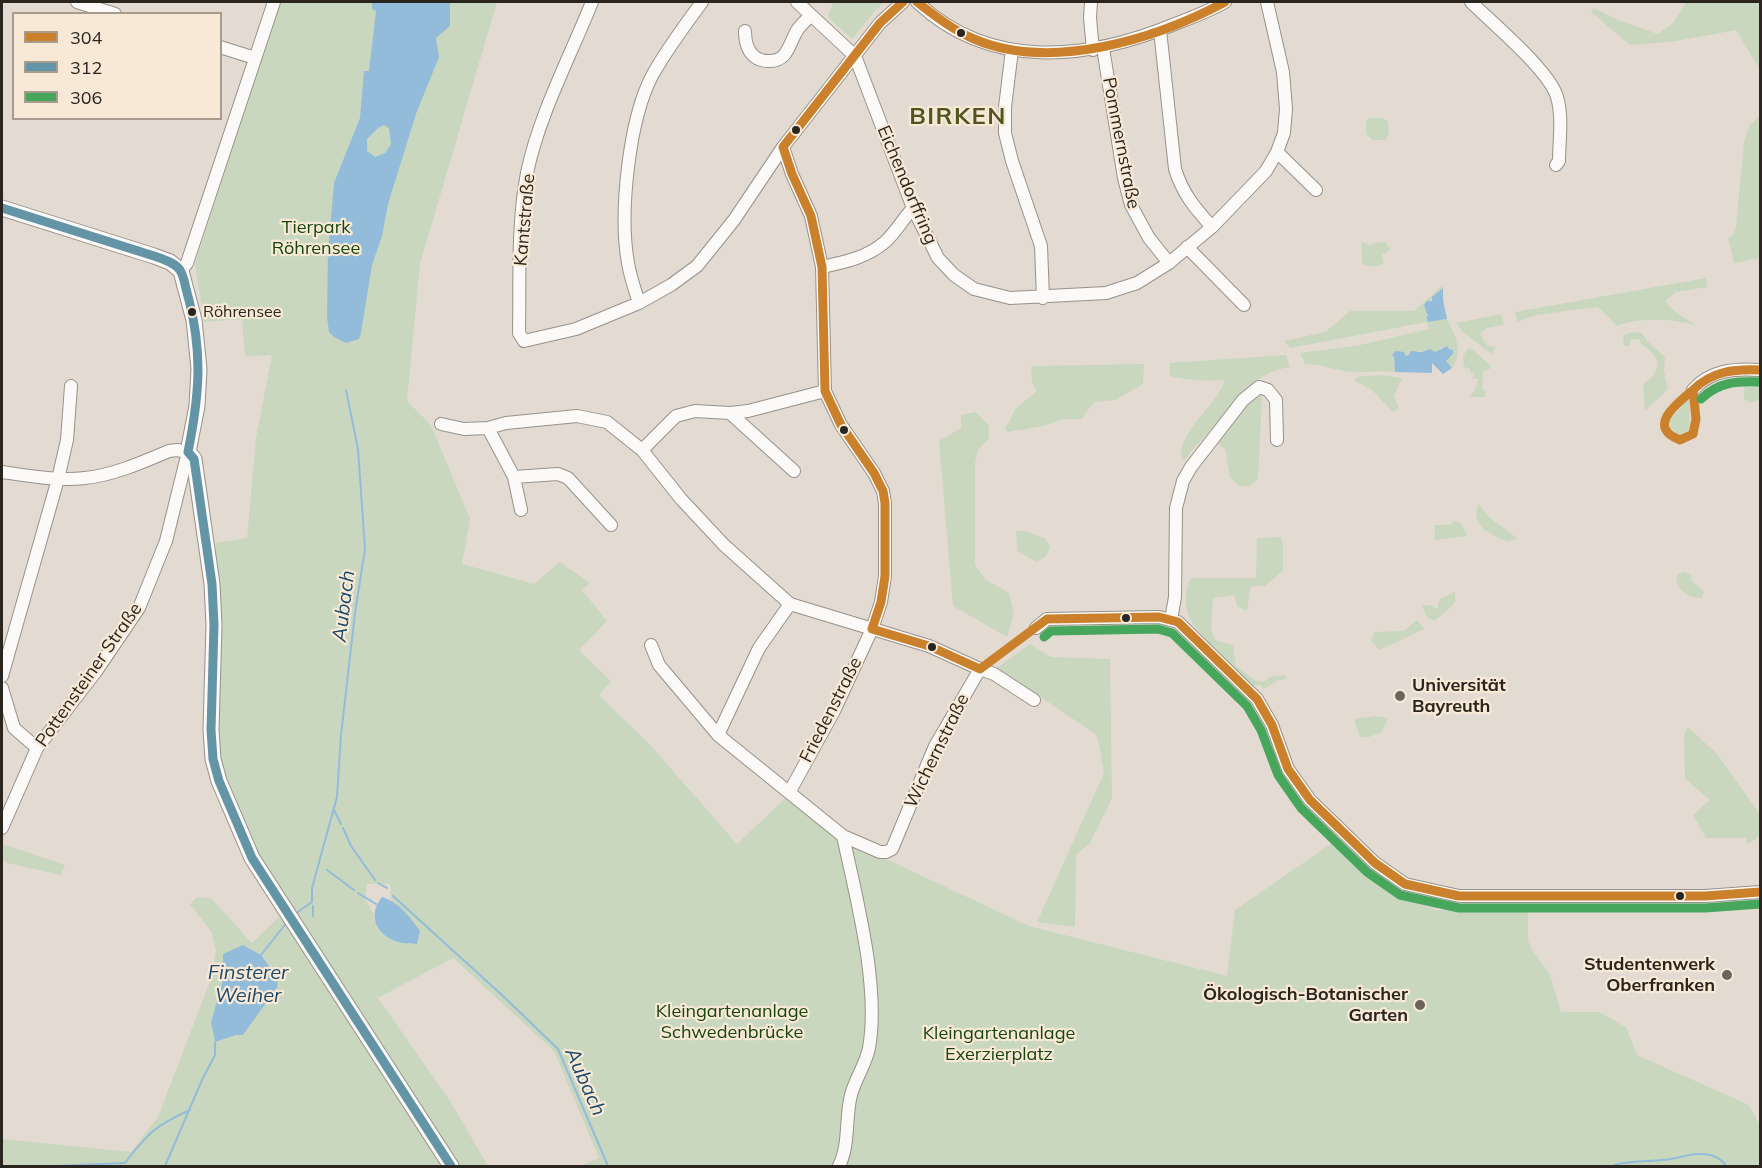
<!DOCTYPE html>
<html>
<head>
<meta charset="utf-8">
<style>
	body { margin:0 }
	#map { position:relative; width:1762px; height:1168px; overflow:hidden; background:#e3dbd2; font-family:Mulish,sans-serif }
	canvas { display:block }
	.frame { position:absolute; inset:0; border:3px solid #2a251e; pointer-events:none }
	.legend { position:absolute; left:12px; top:12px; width:210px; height:108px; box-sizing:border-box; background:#f8e9d7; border:2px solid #a69b8d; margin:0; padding:8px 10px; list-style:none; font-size:18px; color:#2a251e }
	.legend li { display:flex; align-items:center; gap:12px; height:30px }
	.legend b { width:30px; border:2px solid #a69b8d }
</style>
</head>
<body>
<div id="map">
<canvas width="1762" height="1168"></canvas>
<div class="frame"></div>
<ul class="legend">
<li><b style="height:8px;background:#cb802b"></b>304</li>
<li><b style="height:8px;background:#6495a6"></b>312</li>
<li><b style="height:8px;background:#45a65c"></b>306</li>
</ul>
</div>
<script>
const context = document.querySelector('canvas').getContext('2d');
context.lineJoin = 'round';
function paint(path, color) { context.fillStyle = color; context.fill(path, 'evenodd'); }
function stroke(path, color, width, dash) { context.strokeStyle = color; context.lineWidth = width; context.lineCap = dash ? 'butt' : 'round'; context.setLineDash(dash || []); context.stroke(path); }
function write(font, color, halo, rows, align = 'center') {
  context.font = font + ' Mulish,sans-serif'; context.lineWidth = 4.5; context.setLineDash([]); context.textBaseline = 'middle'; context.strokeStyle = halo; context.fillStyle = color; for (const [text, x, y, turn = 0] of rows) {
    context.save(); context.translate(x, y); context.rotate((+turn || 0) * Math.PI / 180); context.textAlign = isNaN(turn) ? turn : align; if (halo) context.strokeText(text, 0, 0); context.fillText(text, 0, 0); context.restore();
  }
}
paint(new Path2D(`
	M280,2h217l-77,262 -13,137 24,24 39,94 -8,45 72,20 26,-22 30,21 -8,7 25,31 -28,29 32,31 -12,14 51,50 87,99 51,-48 64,47 177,83 198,50 8,-66 100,-69 32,32 34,23 35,14 92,1v30l6,12 16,21 11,38h38l27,15 11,28 112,50 11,20v41h-1180l19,-8 -45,-107 -101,-93 -75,40 72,103 38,65h-32l-176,-269 -47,-93 -15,-48 -2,-213 31,-5 9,-100 16,-83 -27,1 -3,-37 -38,3 -9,-58zM367,884h23l1,16 18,16 -34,7 -2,-10 -8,-14z
	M833,2h51l-10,10 -22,27 -24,-22z
	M1686,2h74v68l-24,-40 -65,12 -41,3 -39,-33 3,-4 24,12 40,14 16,-12z
	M1760,116v142l-26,5 -6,-25 5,-3 3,-8 8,-85 6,-18z
	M1370,118h11l7,3 1,12 -3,7h-13l-7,-6v-13z
	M1362,242l9,4 2,-3 13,-1 4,8 -8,5 2,8c-6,4 -16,5 -22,0z
	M1706,278l1,9 -31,5 -11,9 9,10 21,14c-23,-6 -55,-8 -78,1l-19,-19 -62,8 -19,7 -2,-10z
	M1442,286l1,2c-9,7 -18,17 -15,28l-2,1 2,5 19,-3c8,16 17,32 5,49l-6,-7 7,-7v-4l-11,-3 -7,5 -18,-1 -11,6h-12l1,15c-15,-2 -29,1 -43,0 -16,-1 -29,-8 -47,-8l-5,-11 60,-8 69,-16 -2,-7 -137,26 -6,-7 41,-9 25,-21h64z
	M1501,314l3,11 -17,3 -7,6 7,12 9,1 -4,7 -29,-22 -7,-9z
	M1633,332l9,1 5,8 18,16 -1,13 4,19 -23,22 -2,-27c21,-13 18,-27 -2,-40l-2,-5h-8l-1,7h-6l-1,-11z
	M1468,349h4l18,16 1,3 -8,4 -1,17 3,3v5h-15l6,-9 2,-9h-5v-6h-2l-2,-5 -3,1c-4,-7 -4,-14 2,-20z
	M1286,355l4,12c-36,5 -53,33 -76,59 -9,11 -21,21 -28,33l-4,1c-7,-27 36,-55 43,-80 -18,1 -37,1 -55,-4v-13z
	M1144,364l-1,20 -27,16 -21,2 -7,8 -6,9h-19l-20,7 -35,6 -3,-3 11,-21 21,-17 -5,-9 -1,-16z
	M1735,374l25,1v25l-10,3c-10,-4 -5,-11 -5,-19l-10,-6z
	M1379,375l23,3 -8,18 5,12 -6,4 -21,-22 -17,-9 1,-4z
	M1262,396l-4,83 -9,7h-10l-9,-9 -5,-28 -7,-5 34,-46z
	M1687,400l3,1 -1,29 -6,5h-5l-8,-8v-7z
	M976,412l13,14v12l-11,12 -3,14v101l10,14 24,14 5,21 -7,23 -54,-31 -14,-165 22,-13v-13z
	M1478,503l12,15 27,20 -9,4c-19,-9 -37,-14 -30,-39z
	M1454,521l7,2 6,13 -32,4v-15h15z
	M1016,530l13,2 17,7 4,8 -4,9 -9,6 -20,-11z
	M1281,537l2,9v25l-18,15h-13l-2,4 -3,21 -10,-5 -3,-11 -21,3 -2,31 4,11 18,5 3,21 19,14 8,2 9,-6 12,-1 4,3 -11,3 -13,8 -4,-4 -8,1c-13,-14 -59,-56 -64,-71 -3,-11 -3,-28 3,-37h65l1,-40z
	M1683,572l8,3v5l13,12 -2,6c-14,0 -22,-6 -26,-19l2,-5z
	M1455,592v10l-9,10 -12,9 -8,-5 -4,-11h8l7,4 3,-10z
	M1417,620l7,9 -44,21 -9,-9 3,-9 30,-1z
	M1030,644l21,13 59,2 2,140 -22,44 -14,12 -1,72 -38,-5 67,-149 -7,-38 -100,-67z
	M1375,716l13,2 -6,14 -13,5h-9l-6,-18z
	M1688,727l29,27 43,60v22l-13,9 -1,-7h-40l-13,-23 17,-15 -25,-21 -1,-44z
	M3,844l62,21 -4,10 -54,-12 -5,-5z
	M197,897l14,1 41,45 30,-29 162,252h-442v-27l129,13 27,-35 54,-141 4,-26 -4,-17 -22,-29zM224,978l53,10 -34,47h-7l-21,7 -4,-20z`), '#c9d7bf');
paint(new Path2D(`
	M372,2h78v24l-14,12 3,19 -23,57 -28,90 -6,32 -10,29 -11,68 -2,6 -13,4 -12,-6 -5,-5 -2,-15 1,-65 6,-69 26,-65 4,-47h5l7,-60 -4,-2zM384,125l5,3 2,16 -6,9 -10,4 -8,-6v-12l11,-11z
	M1443,288v12l4,19 -19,3 -2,-5 2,-1 -4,-11 3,-4h5v-4z
	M1447,346l2,3 4,1v4l-7,7 6,7 -9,6 -11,-11v10l-37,-1 -1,-15 -2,-2 4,-4 8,1 2,4 3,-1 2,-4 11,1 8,-3 5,3z
	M382,897c17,5 28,20 38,34l-3,13c-6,-1 -14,0 -19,-2 -22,-7 -31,-27 -16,-45z
	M243,945l18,10 17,24 -1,9 -34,47h-7l-21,7 -4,-20 12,-42v-26z`), '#93bcdb');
stroke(new Path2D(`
	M334,810l7,14
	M343,828l8,18 24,34
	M327,870l27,20
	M378,883l9,5
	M358,893l18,11
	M393,896l110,100 55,53 50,117
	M313,906v10
	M295,914l17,-12v-14l25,-91 4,-62 14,-122 10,-64 -7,-100 -12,-59
	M261,955l26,-33
	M55,1166l70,-3c22,-29 31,-38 65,-53
	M165,1166l37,-86 13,-25v-13
	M1612,1166c17,-6 34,-4 51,-6 16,-1 30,-9 47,-5 6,1 11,5 15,9`), '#93bcdb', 2);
const minor = new Path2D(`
	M77,2l38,12
	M592,2c-22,55 -53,113 -65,171 -10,52 -7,107 -8,160l5,8 52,-12 63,-26 32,-18 26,-19 37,-46 49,-73 97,-124 23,-21
	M797,2l58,54 58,152 25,50 16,17 20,14 36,9 96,-5 31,-10 32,-20 43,-36 54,-56 11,-19 7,-19 2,-24 -3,-37 -16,-70
	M917,2c73,69 171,58 258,22 16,-6 34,-13 50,-22
	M1091,2l-1,16 3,32
	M1471,2c20,20 79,69 86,95 6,20 2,44 2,64l-3,4
	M1160,30l15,139c8,25 19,38 37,58
	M745,31c0,10 2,20 10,26 4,3 9,4 13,4 21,1 21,-19 30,-32 4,-5 9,-10 13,-14
	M220,47l35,11
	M1103,48l21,130 7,27 18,33 20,25
	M1012,50l-7,57v26l7,28 29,85 2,52
	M783,147l9,27 19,42 11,51 3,124 16,34 33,48 9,18 2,12v73l-4,26 -9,27 -38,82 -44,80
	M1277,152l39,38
	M1187,247l57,58
	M822,267c23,-5 44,-9 63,-25 10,-9 18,-23 28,-34
	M181,271l6,-8 87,-261
	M639,303c-4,-13 -9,-27 -11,-40 -9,-50 1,-145 25,-189 14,-25 32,-49 49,-72
	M1693,390c17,-20 42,-22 67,-20
	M730,413l64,58
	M441,424l23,5 24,-1 18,-5 71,-7 30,6 35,28 39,49 43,46 66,59 139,42 51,23 14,5 40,26
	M488,428l26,49 7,33
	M642,450l34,-34 19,-5 35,2 18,-2 77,-20
	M2,472c27,4 55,9 83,6 29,-3 58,-16 84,-27l8,-1 11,2 -22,89 -27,67 -42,62 -60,78 -35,80
	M514,477l44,-3 10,4 43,47
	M1171,620l4,-23 1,-89 7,-27 8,-14 52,-67 16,-13 9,3 8,10 1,40
	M1036,628l11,-9 112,-2 19,5 79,77 15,26 16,44 22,31 65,63 30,21 54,12h246l55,-4
	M651,645l8,20 59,70 125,101 37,16h6l6,-3 43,-103 45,-77
	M2,676l56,-197 9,-39 4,-54
	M2,688l12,40 23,20
	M718,735l41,-87 31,-44
	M839,1166c11,-22 6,-48 12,-71 4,-16 15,-31 18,-47 11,-62 -13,-151 -26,-212`);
const major = new Path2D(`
	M2,208l152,48 16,6 11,9 13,49 5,49 -2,37 -9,46 6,7 18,125 2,41 -3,105 2,29 6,22 33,77 199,308`);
stroke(minor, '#979189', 14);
stroke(major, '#979189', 17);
stroke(minor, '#fbfaf8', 12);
stroke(major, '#fbfaf8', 15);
stroke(new Path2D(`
	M903,2l-23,21 -97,124 9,27 19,42 11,51 3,124 16,34 33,48 9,18 2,12v73l-4,26 -9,27 57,17 51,23 67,-50 112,-2 19,5 79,77 15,26 16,44 22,31 65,63 30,21 54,12h246l55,-4
	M917,2c18,14 36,28 57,37 77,33 182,0 251,-37
	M1693,390l3,29 -3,15 -13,6c-34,-13 -4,-36 13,-50z
	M1693,390c19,-19 41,-21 67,-20`), '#cb802b', 9);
stroke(new Path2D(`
	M2,208l152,48c9,3 23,7 27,16 4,8 5,19 8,28 14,55 10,97 -1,152l6,7 18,125 2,41 -3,105 2,29 6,22 33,77 199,308`), '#6495a6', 9);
stroke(new Path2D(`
	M1701,399c17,-17 36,-18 58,-17
	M1044,637l7,-6 107,-2 14,4 75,73 14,24 17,45 23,33 66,64 33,23 59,13h246l55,-4`), '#45a65c', 9);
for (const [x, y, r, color] of [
	[961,33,5,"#2a251e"],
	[796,130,5,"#2a251e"],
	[192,312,5,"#2a251e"],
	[844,430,5,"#2a251e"],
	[1126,618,5,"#2a251e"],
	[932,647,5,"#2a251e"],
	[1400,696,6,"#6b655d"],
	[1680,896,5,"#2a251e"],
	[1727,975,6,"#6b655d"],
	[1420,1005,6,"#6b655d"]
]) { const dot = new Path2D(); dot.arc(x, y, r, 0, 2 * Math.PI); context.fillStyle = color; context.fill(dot); stroke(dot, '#f8e9d7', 2); }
write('16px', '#2a251e', '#f8e9d7', [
	["Röhrensee",203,312]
], 'left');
write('18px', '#2a251e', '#f8e9d7', [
	["Pommernstraße",1121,143,79],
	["Eichendorffring",907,185,67],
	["Kantstraße",525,220,-85],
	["Pottensteiner Straße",89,675,-55],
	["Friedenstraße",831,710,-63],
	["Wichernstraße",937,751,-64]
]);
write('18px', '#15450c', '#f8e9d7', [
	["Tierpark",316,228],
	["Röhrensee",316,249],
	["Kleingartenanlage",732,1012],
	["Schwedenbrücke",732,1033],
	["Kleingartenanlage",999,1034],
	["Exerzierplatz",999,1055]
]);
write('bold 18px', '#2a251e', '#f8e9d7', [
	["Universität",1412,686,"left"],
	["Bayreuth",1412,707,"left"],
	["Studentenwerk",1715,965],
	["Oberfranken",1715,986],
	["Ökologisch-Botanischer",1408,995],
	["Garten",1408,1016]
], 'right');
write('italic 20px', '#1b496a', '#f8e9d7', [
	["Aubach",344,606,-83],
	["Finsterer",248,973],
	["Weiher",248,996],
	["Aubach",585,1082,66]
]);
context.letterSpacing = '1.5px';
write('bold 24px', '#4f551c', '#f8e9d7', [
	["BIRKEN",958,117]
]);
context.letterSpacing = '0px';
</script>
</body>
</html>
